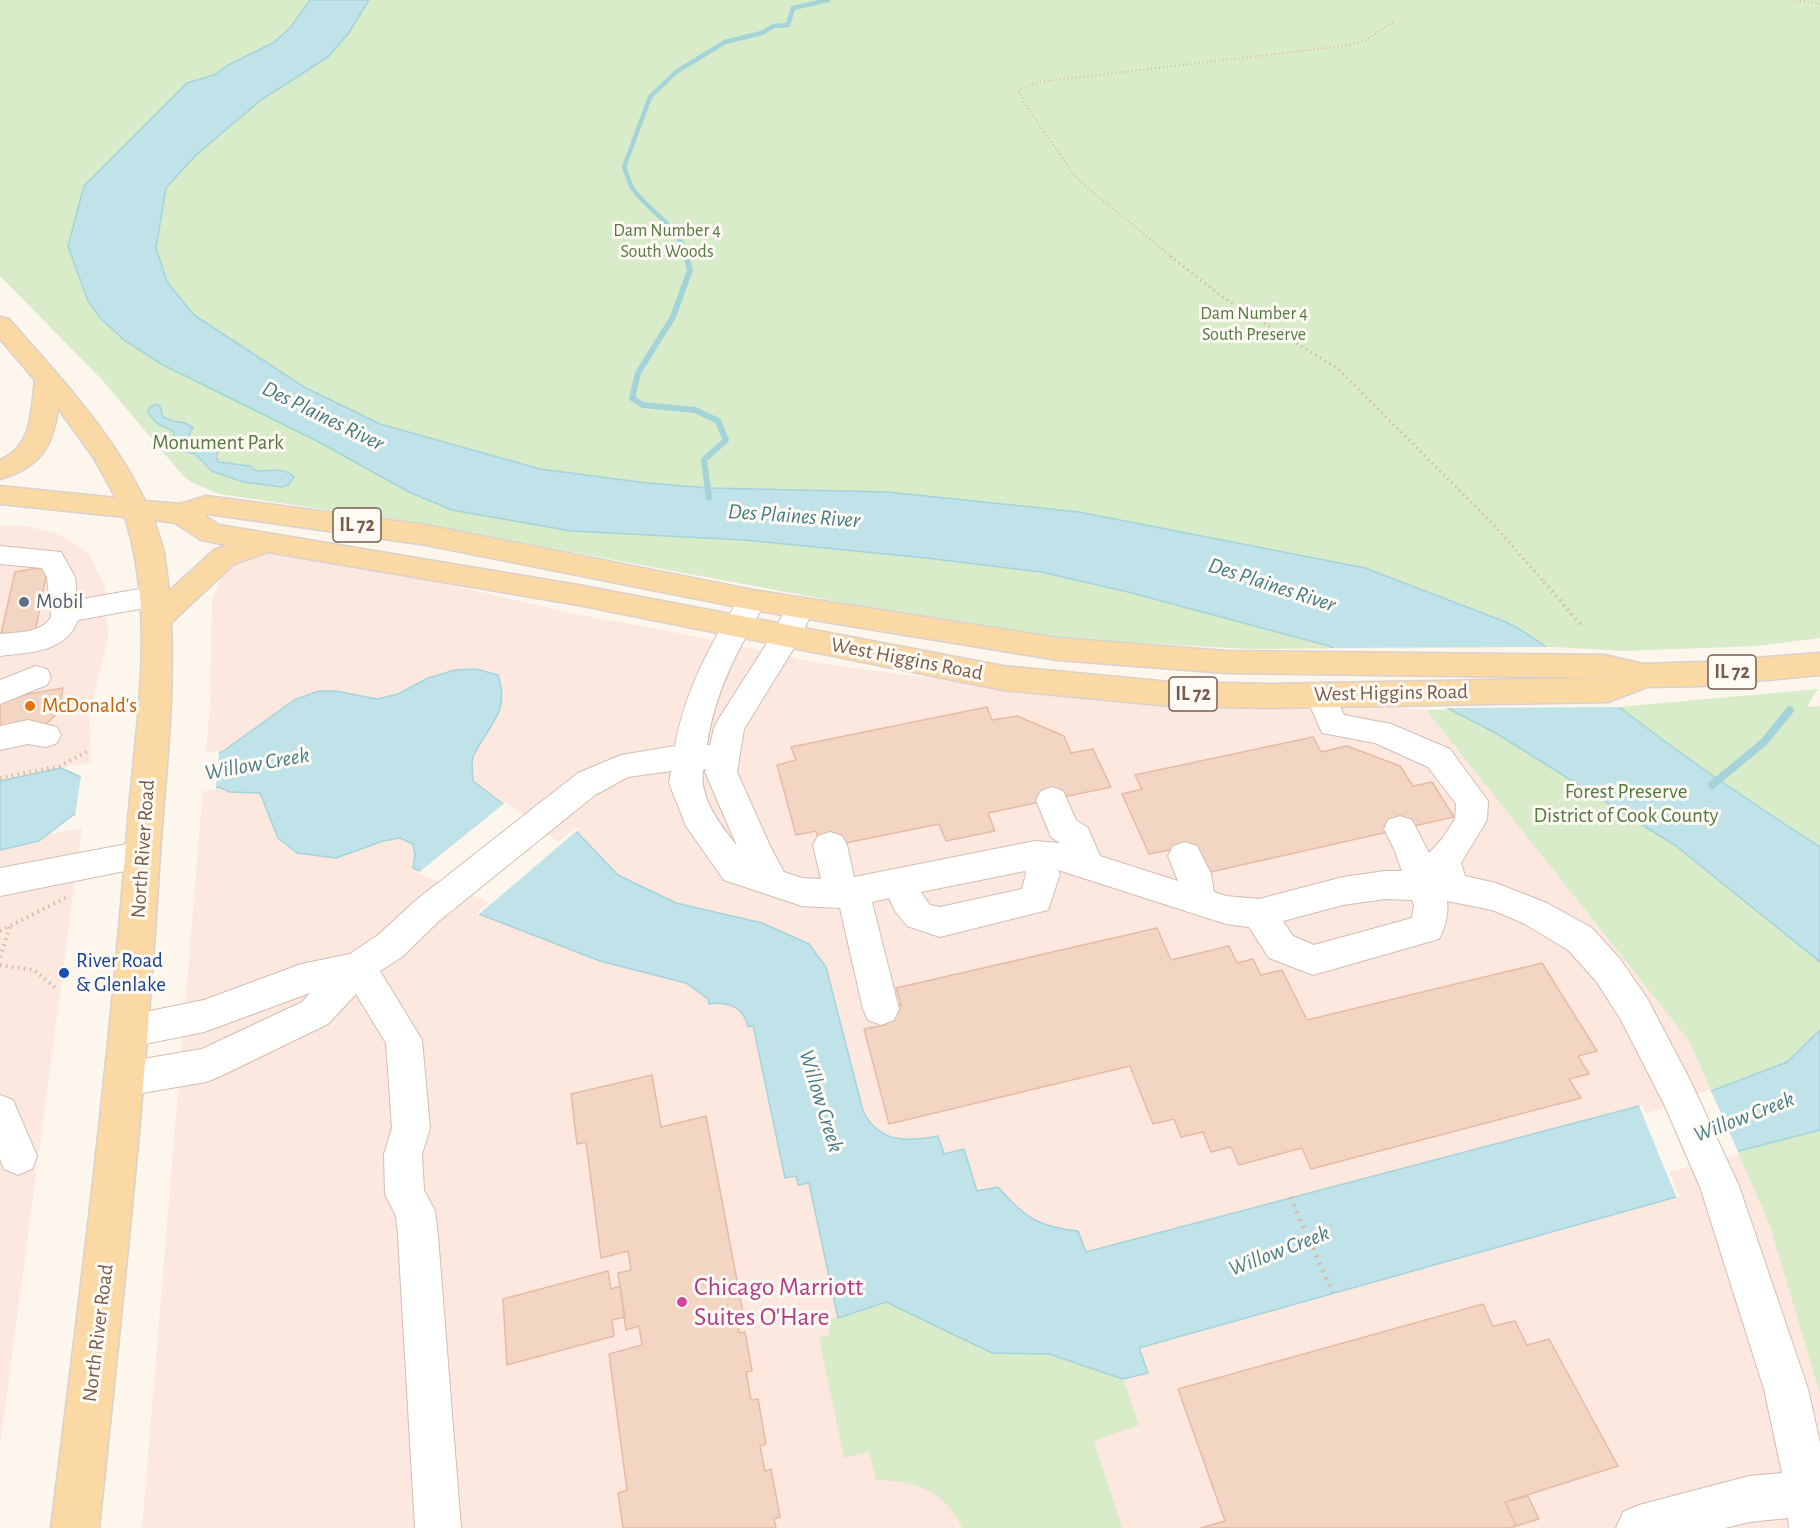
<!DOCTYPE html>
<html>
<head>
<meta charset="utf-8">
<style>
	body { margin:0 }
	canvas { display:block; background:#fdf6ec }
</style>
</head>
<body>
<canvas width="1820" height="1528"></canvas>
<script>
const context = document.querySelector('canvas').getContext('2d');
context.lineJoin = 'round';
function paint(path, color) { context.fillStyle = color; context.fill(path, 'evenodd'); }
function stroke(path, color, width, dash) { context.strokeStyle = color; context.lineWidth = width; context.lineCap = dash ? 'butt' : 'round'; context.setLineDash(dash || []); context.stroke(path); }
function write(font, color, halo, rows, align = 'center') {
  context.font = font + ' "Alegreya Sans",sans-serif'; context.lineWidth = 6; context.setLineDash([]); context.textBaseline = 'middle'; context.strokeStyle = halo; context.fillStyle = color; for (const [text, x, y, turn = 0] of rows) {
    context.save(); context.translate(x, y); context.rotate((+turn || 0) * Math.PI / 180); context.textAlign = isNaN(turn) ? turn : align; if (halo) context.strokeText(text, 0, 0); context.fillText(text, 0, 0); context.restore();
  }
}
paint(new Path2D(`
	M0,525l25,1 29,7 14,6 20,14 17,33 3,53 -19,75 2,48 -91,19z
	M274,553l22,1 88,15 190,45 90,16 160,34 232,30 342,11 4,3 24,2 263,331 81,185 50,169v133h-1678l68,-825 2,-102 10,-28 13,-10 23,-8z
	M82,828l-82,618v-602z`), '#fde8e0');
paint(new Path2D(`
	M0,0h1820v638l-63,8 -133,5 -71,-4 -305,2 -179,-10 -165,-25 -494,-92 -191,-28 -26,-11 -9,-6 -81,-96 -103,-105z
	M1818,689l-11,18 13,-1v141l-73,-48 67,156 6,7v433l-50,-169 -81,-185 -263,-331 203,-4z
	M886,1302l106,51 57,1 74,25 16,46 -45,16 28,87h-160c-15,-36 -50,-49 -86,-48l-7,-28 -25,6 -25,-120 11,-4 -3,-14z`), '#d8ecc9');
const water = new Path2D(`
	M310,0h59l-21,34 -20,23 -67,43 -65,55 -30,33 -10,60 11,34 27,33 110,72 76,37 160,45 107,14 62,5 179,4 191,20 286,56 141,54c42,21 75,55 112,84 65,51 134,97 202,141v115l-144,-116 -177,-111 -170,-89 -201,-54 -87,-20 -115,-14 -182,-18 -173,-9 -119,-21 -43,-18 -92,-51 -154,-76 -39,-25 -23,-21 -13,-18 -20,-55 16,-60 103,-103 27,-8 14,-10 45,-22 17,-15z
	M155,404l5,2 3,11 10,4 12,2 8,5 -4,6 5,9 26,5 -4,8 2,6 32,4 6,5c14,0 29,-4 38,6l-6,8 -7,2 -38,-5 -31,-11 -17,-17 -17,-4 -3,-4 -1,-14 -17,-9 -9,-10 1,-5z
	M476,669l22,6c13,38 -11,51 -25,82 -2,7 0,17 0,24l85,65 18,-15 42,44 58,28 86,20 47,21 17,23 37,144c16,32 43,31 75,25l6,18 20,-5 13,42 21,-4c26,30 40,40 80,44l8,21 553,-146 5,11 143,-55 33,-32v100l-154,40 10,27 -537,151 9,25 -25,6 -74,-25 -57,-1 -106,-51 -48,16 -29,-135 -11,2 -2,-9 -11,2 -32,-153 -5,2c-4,-20 -20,-26 -39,-23l-1,-5 -22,-16 -86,-22 -121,-47 15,-14 -81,-32 2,-14 -2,-10 -13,-6 -17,3 -47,17 -39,-5 -19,-15 -18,-45 -30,-1 -11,-5 -146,28 -34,26 -39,9v-69l61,-13 20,9 141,-25 72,-52 25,-9h17l41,8 21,-5 30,-16 27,-8z`);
paint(water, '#bfe3e8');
stroke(water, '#a5d3da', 1.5);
paint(new Path2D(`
	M1552,647l72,60 -179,1 -115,-60z
	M219,751l-3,38 -141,27 6,-40z
	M506,802l52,40 17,-14 4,1 -102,87v-4l12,-10 -71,-29z
	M1710,1089l29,65 -70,18 10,24 -3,1 -37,-91 3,-1 4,9z`), '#fdf6ec');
stroke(new Path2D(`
	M687,257c-9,-33 -36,-43 -54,-68 -4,-6 -6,-15 -9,-22l26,-70 26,-25 49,-30 37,-9 12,-7 14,-1 5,-17 35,-8`), '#a5d3da', 4.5);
stroke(new Path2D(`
	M686,256l4,14 -17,47 -35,56 -6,25 11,7 52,5 23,11 8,19 -22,20 5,38`), '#a5d3da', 6);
stroke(new Path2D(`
	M1712,785l52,-43 26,-32`), '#a5d3da', 8);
const building = new Path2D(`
	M48,566l-13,67 -35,5 15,-66z
	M63,688l-4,24 -13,12 -46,8v-33z
	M987,707l5,13 25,-4 47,20 7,17 22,-4 18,38 -123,26 7,18 -49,10 -7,-17 -118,24 -5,-17 -20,4 -19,-70 19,-5 -5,-13z
	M1313,737l8,15 26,-6 53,20 13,20 19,-4 22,35 -248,56 -33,-15 -4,-8 -20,4 -27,-60 20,-5 -7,-14z
	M1157,928l14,32 58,-14 8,17 16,-4 8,16 21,-5 25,50 235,-57 55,88 -19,5 11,18 -20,5 12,19 -270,71 -9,-21 -63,17 -8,-18 -20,5 -8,-20 -22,5 -7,-18 -21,5 -23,-58 -241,58 -25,-95 21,-4 -4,-16 20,-4 -5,-17z
	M652,1075l9,52 45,-11 38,202 -7,2 2,13 6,-1 7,39 -6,1 5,28 7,-1 8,45 -6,2 5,25 6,-2 9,48 -6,2 2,9h-153l-5,-35 9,-3 -18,-136 33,-9 -3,-19 -13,4 -8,-57 13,-3 -3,-19 -27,7 -15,-116 -9,2 -6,-50z
	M608,1271l3,18 9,-3 5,31 -13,3 2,16 -107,29 -4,-66z
	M1483,1304l10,22 22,-5 12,24 22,-6 69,127 -113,36 11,24 -7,2h-308l24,-7 -47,-132z
	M1528,1496l11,23 -23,7 -11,-24z`);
paint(building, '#f3d5c3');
stroke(building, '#e6bba3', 1.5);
const minor = new Path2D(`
	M0,546l61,6 14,25 2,23 79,-14 10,3 4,7 -4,7 -10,3 -78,14c-13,33 -47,32 -78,36v-22c17,-2 41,0 51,-17l-4,-40 -5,-9 -42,-4z
	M753,590l10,3 4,7c-28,47 -52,90 -60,145h3l4,-17 4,-8 56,-88 16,-32 10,-3 10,3 4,7 -12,28 -58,94 -7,43 33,74 14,26 18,6 19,1 -8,-34 5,-9 12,-4 12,4 5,9 7,32 181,-36 25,2 -9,-6 -15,-37 5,-9 11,-4 11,4 13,29 12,8 12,28 78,25 -10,-25 5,-10 12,-4 12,4 14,28 3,18 12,4 33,3 84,-22 42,-6h17l-8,-22 -10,-20 4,-9 12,-4 12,4 17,33 13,-14 13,-20 1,-15 -28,-37 -53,-24 -53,-10 -17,-39 4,-8 11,-3 11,3 13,29 47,9 59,25 38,52 -1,19 -26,43 4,13 31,7 51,20 45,25 28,31 27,39 44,84 48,104 69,203 12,54v85h-31l-1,-10 -39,4 -24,6h-109l7,-16 16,-7 110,-29 33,-3 -18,-84 -64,-202 -36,-83 -43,-84 -25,-39 -28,-31 -45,-27 -31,-13 -45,-9c2,12 -2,27 -8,38l-126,36 -44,-17 -20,-31 -23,-3 -168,-54 2,4 -12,36 -108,27 -33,-11 -12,-15 -6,-13 -17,4 27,107 -5,11 -13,5 -13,-5 -5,-11 -23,-101 -38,-2 -78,-26 -38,-54 -17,-43 2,-12 -43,6 -33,18 -156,126 -37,36 -22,14 42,69 8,88 -8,26 2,36 11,21 3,25 23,292h-46l-17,-292 -2,-20 -11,-22 -1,-40 8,-26 -6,-85 -30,-49 -28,30 -109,53 -13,5 -81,14 -13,-5 -6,-12 6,-12 13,-5 77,-13 100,-47 8,-9 -106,39 -74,15 -13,-4 -5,-12 5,-12 13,-4 74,-15 97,-36 49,-10 28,-19 37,-34 163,-128 43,-18 54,-9c10,-56 37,-106 68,-153zM706,769l-1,3 32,74c-17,-22 -38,-47 -34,-76zM1025,871l1,3 -4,15 -82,18 -10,-2 -9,-13zM1385,899l27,1 2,5 -2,13 -98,27 -21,-9 -10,-15 60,-16z
	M36,666l11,3 4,8 -4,8 -47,19v-24z
	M28,720l29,7 4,8 -4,8 -11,4 -18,-3 -28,6v-24z
	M143,841l12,4 5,10 -5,10 -155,31v-28z
	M0,1095l13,5 24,56 -5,13 -14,6 -14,-6 -4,-10z`);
const major = new Path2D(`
	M0,317l9,2c50,57 103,113 136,182l35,3 26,-8 220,29 327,65 305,48 168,13 378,4 40,9 58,-2 118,-9v22l-118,11 -55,1 -39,15 -338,6 -100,-2 -167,-16 -425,-85 -310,-53 -34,12 -63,59c4,82 -7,164 -12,246 -13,220 -37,440 -60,659h-48c29,-232 58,-463 76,-696 8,-104 30,-214 -2,-315l-125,-13v-18l116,12 -22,-40 -36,-50c-5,39 -19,60 -58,71v-19c33,-14 31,-49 35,-80l-35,-41zM208,514l218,31 327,65 305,50 168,13 380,5 -336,6 -100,-2 -167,-16 -425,-81 -359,-60 -14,-9zM154,520l21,3 26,17 26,5 -13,5 -45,41 -5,-39z`);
stroke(minor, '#d1beb0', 2);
stroke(major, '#dad1cd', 3);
stroke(new Path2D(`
	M1796,0l24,4
	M1172,257l-95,-78 -54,-78 -4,-11 19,-8 306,-36 22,-6 29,-19`), '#d9b8a5', 2, [1, 3]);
stroke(new Path2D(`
	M1170,256l54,42 114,71 154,154 53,60`), '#d9b8a5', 3, [1.5, 4]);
stroke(new Path2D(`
	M1544,582l38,44
	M0,778l60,-12 28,-15
	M0,931l67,-34
	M0,957l10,-30
	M0,965l34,5 23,19`), '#d9b8a5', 4, [1.5, 4.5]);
stroke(new Path2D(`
	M1290,1197l43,96`), '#d9b8a5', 4.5, [2, 6]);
paint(minor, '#fff');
paint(major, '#fbd9a5');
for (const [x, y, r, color] of [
	[24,602,6,"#5c6f8a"],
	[30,706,6,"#e8710a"],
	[64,973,6,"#1a4fb4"],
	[682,1302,6,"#d1479c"]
]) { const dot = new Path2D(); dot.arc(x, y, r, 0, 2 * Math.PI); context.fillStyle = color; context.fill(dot); stroke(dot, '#fffaf3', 2); }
write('18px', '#537a41', '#fffaf3', [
	["Dam Number 4",667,231],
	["South Woods",667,252],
	["Dam Number 4",1254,314],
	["South Preserve",1254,335]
]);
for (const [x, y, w] of [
	[357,525,48],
	[1732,672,48],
	[1193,694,48]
]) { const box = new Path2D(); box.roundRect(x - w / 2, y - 17, w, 34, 4.5); context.fillStyle = '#fffaf3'; context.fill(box); stroke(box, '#7a5c4d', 1.5); }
write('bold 20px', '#7a5c4d', null, [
	["IL 72",357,525],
	["IL 72",1732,672],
	["IL 72",1193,694]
]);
write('21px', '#537a41', '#fffaf3', [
	["Monument Park",218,443],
	["Forest Preserve",1626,792],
	["District of Cook County",1626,816]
]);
write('21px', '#4e5e75', '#fffaf3', [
	["Mobil",36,602]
], 'left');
write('21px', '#7a5c4d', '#fffaf3', [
	["West Higgins Road",907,659,11],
	["West Higgins Road",1391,693,-1],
	["North River Road",143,849,-86],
	["North River Road",98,1333,-83]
]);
write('21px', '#c56008', '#fffaf3', [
	["McDonald's",42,706]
], 'left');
write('21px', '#164399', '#fffaf3', [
	["River Road",76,961],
	["& Glenlake",76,985]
], 'left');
write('italic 22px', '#437c86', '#fffaf3', [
	["Des Plaines River",323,416,26],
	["Des Plaines River",794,516,4],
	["Des Plaines River",1272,585,18],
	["Willow Creek",257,764,-10],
	["Willow Creek",821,1101,73],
	["Willow Creek",1744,1117,-21],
	["Willow Creek",1279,1251,-21]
]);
write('26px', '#b23c85', '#fffaf3', [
	["Chicago Marriott",694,1287],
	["Suites O'Hare",694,1317]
], 'left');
</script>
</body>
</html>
